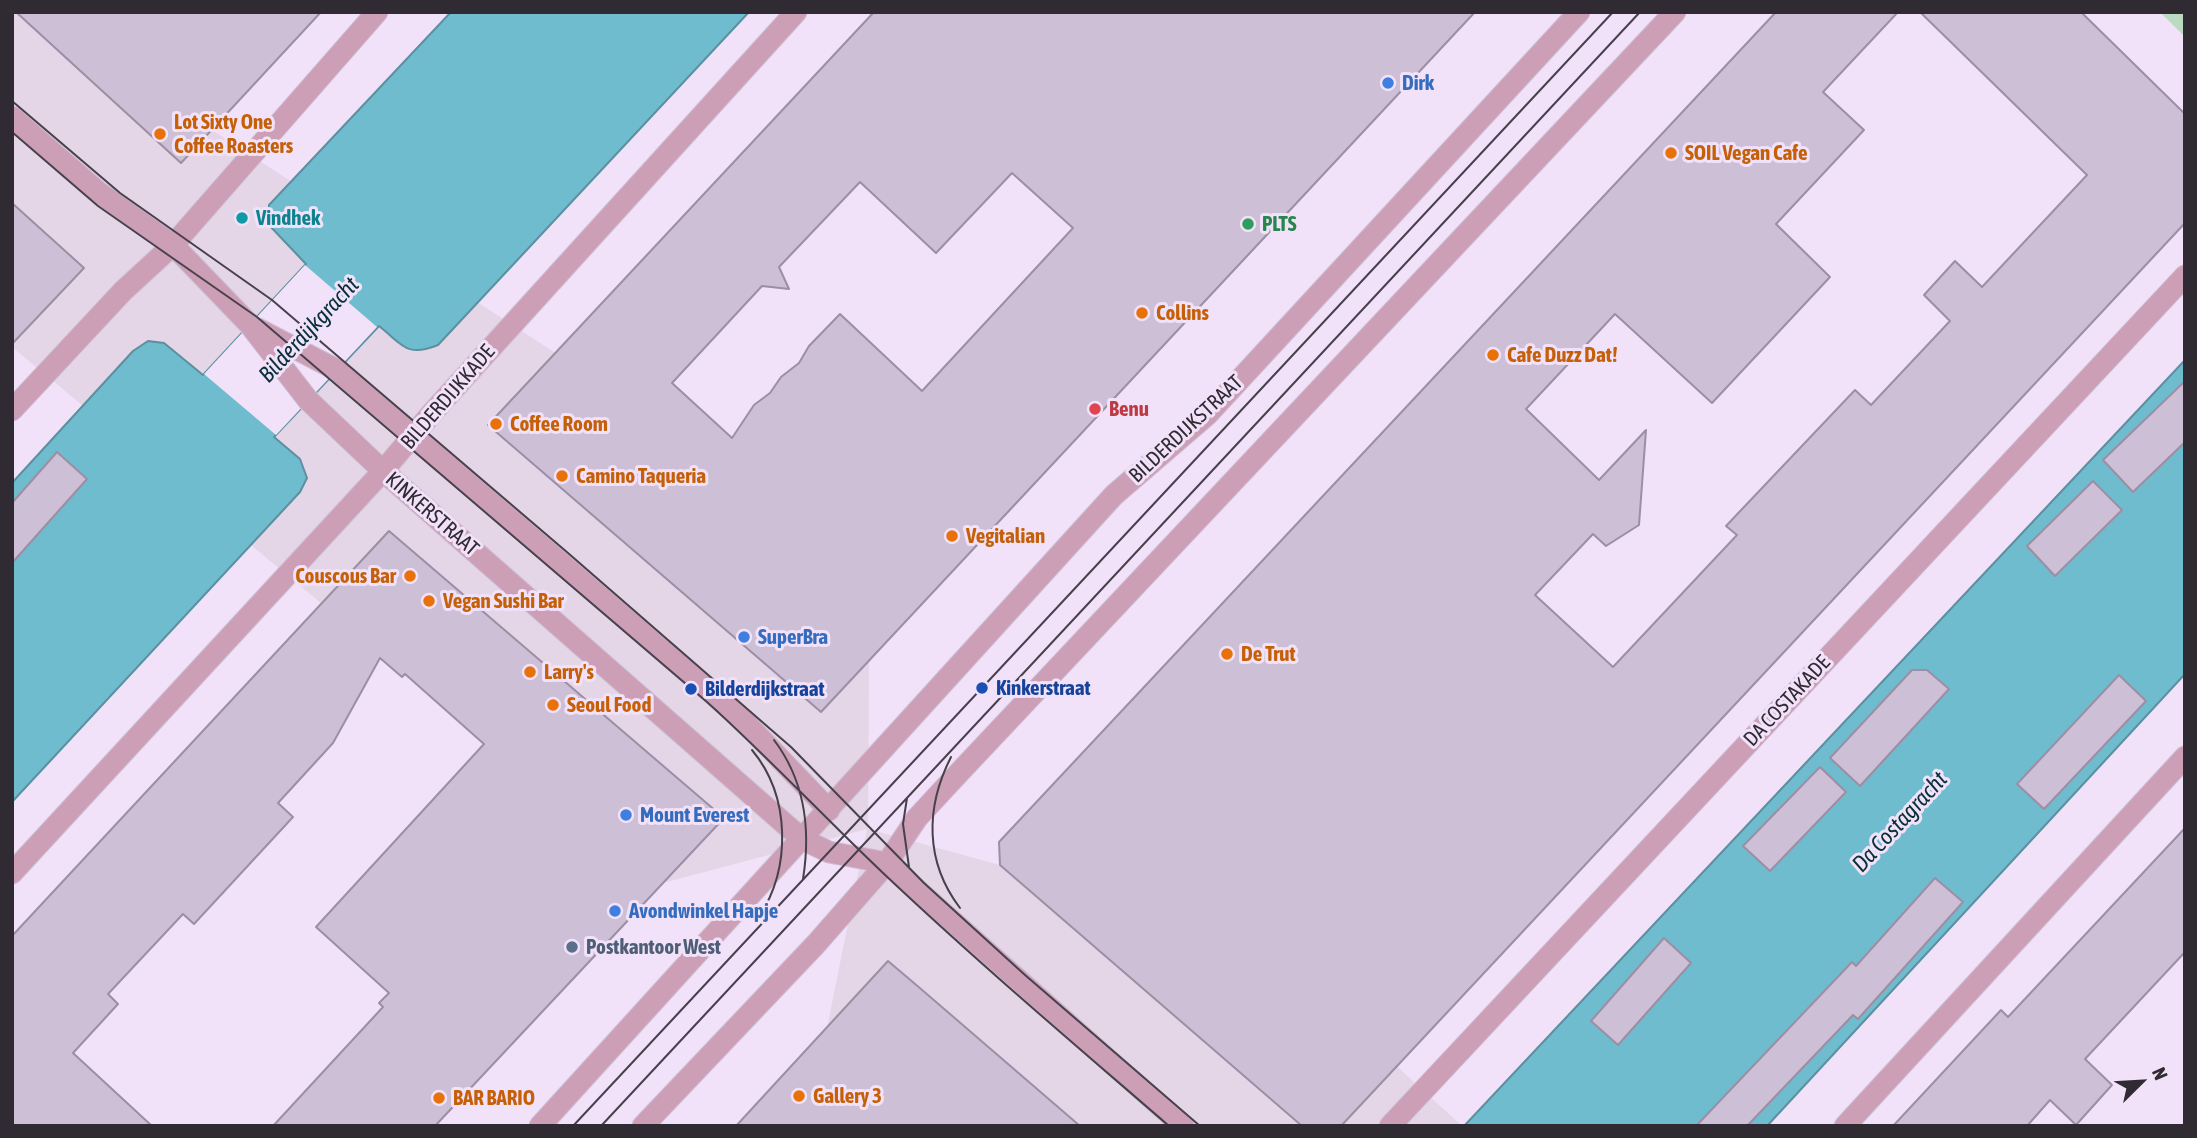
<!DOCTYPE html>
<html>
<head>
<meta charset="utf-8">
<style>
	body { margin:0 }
	#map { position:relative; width:2197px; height:1138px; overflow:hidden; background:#f1e2fa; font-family:"Asap Condensed",sans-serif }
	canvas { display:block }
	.frame { position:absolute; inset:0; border:14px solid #302a33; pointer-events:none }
	.north { position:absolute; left:2106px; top:1047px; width:70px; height:70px; -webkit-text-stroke:5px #f1e2fa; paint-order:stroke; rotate:66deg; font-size:19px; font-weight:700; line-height:28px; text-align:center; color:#302a33 }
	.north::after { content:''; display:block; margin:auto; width:24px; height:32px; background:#302a33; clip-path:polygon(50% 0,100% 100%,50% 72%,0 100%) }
</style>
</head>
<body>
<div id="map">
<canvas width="2197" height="1138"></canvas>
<div class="frame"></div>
<div class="north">N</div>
</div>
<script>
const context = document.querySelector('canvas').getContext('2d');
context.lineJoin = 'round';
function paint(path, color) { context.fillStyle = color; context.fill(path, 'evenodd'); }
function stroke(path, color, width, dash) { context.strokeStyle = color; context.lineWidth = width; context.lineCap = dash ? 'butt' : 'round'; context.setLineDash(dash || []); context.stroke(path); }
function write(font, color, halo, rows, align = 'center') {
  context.font = font + ' "Asap Condensed",sans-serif'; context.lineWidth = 6; context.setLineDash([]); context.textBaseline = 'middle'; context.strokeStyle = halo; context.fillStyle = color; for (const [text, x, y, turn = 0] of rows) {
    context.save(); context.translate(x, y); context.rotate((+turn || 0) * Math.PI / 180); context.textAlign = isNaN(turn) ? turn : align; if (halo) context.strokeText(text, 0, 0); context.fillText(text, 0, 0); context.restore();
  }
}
paint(new Path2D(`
	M12,12h139l61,118 473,307 22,-23 12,11 -21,23 140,182 31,30 -1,169 132,36 87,76 67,-70 201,157 107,98h-526l-109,-98 40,-199 -204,54 -148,-110 -41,-37 11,-12 -21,-19 -11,11 -24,-22 -12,-32 -15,15 -80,-73 -310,-257z`), '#e4d5e7');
paint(new Path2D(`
	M2160,12h25v25z`), '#badbc2');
const water = new Path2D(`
	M451,12h298l-311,333c-32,13 -36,-1 -59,-19l-105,111 26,22 7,19 -7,14 -288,310v-319l121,-132 15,-10 16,2 39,32 103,-111 -38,-40 1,-19z
	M2185,360v314l-418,452h-303z`);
paint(water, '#6fbcce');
stroke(water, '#5c90a0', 2);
paint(new Path2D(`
	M305,265l72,62 -101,108 -72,-61z`), '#f1e2fa');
const building = new Path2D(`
	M16,12h305l-140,151z
	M874,12h601l-654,700 -333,-287zM1012,173l61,55 -151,163 -82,-77 -31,32 -10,17 -18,14 -11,16 -16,12 -22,33 -60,-55 90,-97 27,3 -10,-22 81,-85 76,71z
	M1776,12h122l-75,80 41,38 -88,94 54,53 -118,126 -97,-89 -89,95 73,71 47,-50 -7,95 -33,21 -13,-12 -58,61 78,72 124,-132 -11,-9 129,-136 16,15 79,-84 -26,-26 31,-34 27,26 105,-112 -167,-163h161l104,102v109l-844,903h-39l-302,-261 -1,-23z
	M12,203l72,65 -72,76z
	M2185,381v61l-52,50 -30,-32z
	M57,452l30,27 -75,84v-60z
	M2093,481l29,29 -67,66 -28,-30z
	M389,531l335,287 -289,308h-162l110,-119 -4,-4 10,-10 -73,-66 168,-183 -79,-70 -3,3 -22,-19 -47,85 -55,60 15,14 -99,107 -11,-10 -75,80 10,10 -45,49 79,73h-140v-190z
	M1912,670h15l22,19 -89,97 -30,-28z
	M2119,675l27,26 -102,108 -27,-25z
	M1820,767l26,25 -76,79 -27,-25z
	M2185,828v124l-100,107 27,26 -36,40 -26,-25 -23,26h-134l108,-116 7,7z
	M1935,878l28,24 -105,117 -5,-4 -106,111h-51l156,-164 4,4z
	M1664,938l27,25 -73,82 -27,-24z
	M888,961l33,28 159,137h-344z`);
paint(building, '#cdbfd6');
stroke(building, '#9c8ea4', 2);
const minor = new Path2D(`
	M12,410l111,-119 50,-46 204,-233
	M12,873l371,-402 49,-58 364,-401
	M1390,1126l795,-850
	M1845,1126l340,-369`);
const tertiary = new Path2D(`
	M12,117l85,74 76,54 77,80 58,75 75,71 419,368 27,13 58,11 296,263
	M258,329l79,41 405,349 87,91
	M540,1126l574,-631 94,-81 371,-402
	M643,1126l173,-182 71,-81 30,-45 38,-41 720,-765`);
stroke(minor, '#cec1d6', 23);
stroke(tertiary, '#cec1d6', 23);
stroke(minor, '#cc9fb7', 21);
stroke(tertiary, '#cc9fb7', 21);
stroke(new Path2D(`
	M12,101l108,92 152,107 296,253 223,194 133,136 101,92 175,151
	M12,132l86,74 159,111 450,385c61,55 116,114 175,170 93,88 190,170 287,254
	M774,740c31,41 37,89 29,139
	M752,750c39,47 39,118 7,167
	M951,757c-26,51 -26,105 9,151
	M907,798l-4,26 6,43
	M573,1126l1040,-1114
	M601,1126l1039,-1114`), '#48414c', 2);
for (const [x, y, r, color] of [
	[1388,83,7,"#3f7fe0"],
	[160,134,7,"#e8710a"],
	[1671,153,7,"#e8710a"],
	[242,218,7,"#0f9aa8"],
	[1248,224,7,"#2e9e5b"],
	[1142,313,7,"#e8710a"],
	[1493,355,7,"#e8710a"],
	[1095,409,7,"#e0444e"],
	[496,424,7,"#e8710a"],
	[562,476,7,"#e8710a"],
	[952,536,7,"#e8710a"],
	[410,576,7,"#e8710a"],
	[429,601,7,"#e8710a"],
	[744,637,7,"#3f7fe0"],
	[1227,654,7,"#e8710a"],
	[530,672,7,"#e8710a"],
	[982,688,7,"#1a4fb4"],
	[691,689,7,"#1a4fb4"],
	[553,705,7,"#e8710a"],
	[626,815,7,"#3f7fe0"],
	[615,911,7,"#3f7fe0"],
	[572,947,7,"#5c6f8a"],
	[799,1096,7,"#e8710a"],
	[439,1098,7,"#e8710a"]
]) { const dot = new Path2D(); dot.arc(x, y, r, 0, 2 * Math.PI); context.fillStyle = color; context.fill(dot); stroke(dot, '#f1e2fa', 2.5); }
write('bold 21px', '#366cbe', '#f1e2fa', [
	["Dirk",1402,83],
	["SuperBra",758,637],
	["Mount Everest",640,815],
	["Avondwinkel Hapje",629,911]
], 'left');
write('bold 21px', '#c56008', '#f1e2fa', [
	["Lot Sixty One",174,122],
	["Coffee Roasters",174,146],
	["SOIL Vegan Cafe",1685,153],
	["Collins",1156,313],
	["Cafe Duzz Dat!",1507,355],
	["Coffee Room",510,424],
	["Camino Taqueria",576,476],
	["Vegitalian",966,536],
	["Couscous Bar",396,576,"right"],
	["Vegan Sushi Bar",443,601],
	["De Trut",1241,654],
	["Larry's",544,672],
	["Seoul Food",567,705],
	["Gallery 3",813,1096],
	["BAR BARIO",453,1098]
], 'left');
write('bold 21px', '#0d838f', '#f1e2fa', [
	["Vindhek",256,218]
], 'left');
write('bold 21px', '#27864d', '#f1e2fa', [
	["PLTS",1262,224]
], 'left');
write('21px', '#302a33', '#f1e2fa', [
	["BILDERDIJKKADE",448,397,-49],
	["BILDERDIJKSTRAAT",1186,429,-43],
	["KINKERSTRAAT",432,514,41],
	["DA COSTAKADE",1787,701,-47]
]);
write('bold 21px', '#be3a42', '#f1e2fa', [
	["Benu",1109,409]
], 'left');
write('bold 21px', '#164399', '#f1e2fa', [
	["Kinkerstraat",996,688],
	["Bilderdijkstraat",705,689]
], 'left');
write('bold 21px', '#4e5e75', '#f1e2fa', [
	["Postkantoor West",586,947]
], 'left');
write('italic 23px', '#093038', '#f1e2fa', [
	["Bilderdijkgracht",309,330,-47],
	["Da Costagracht",1900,822,-47]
]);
</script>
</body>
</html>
